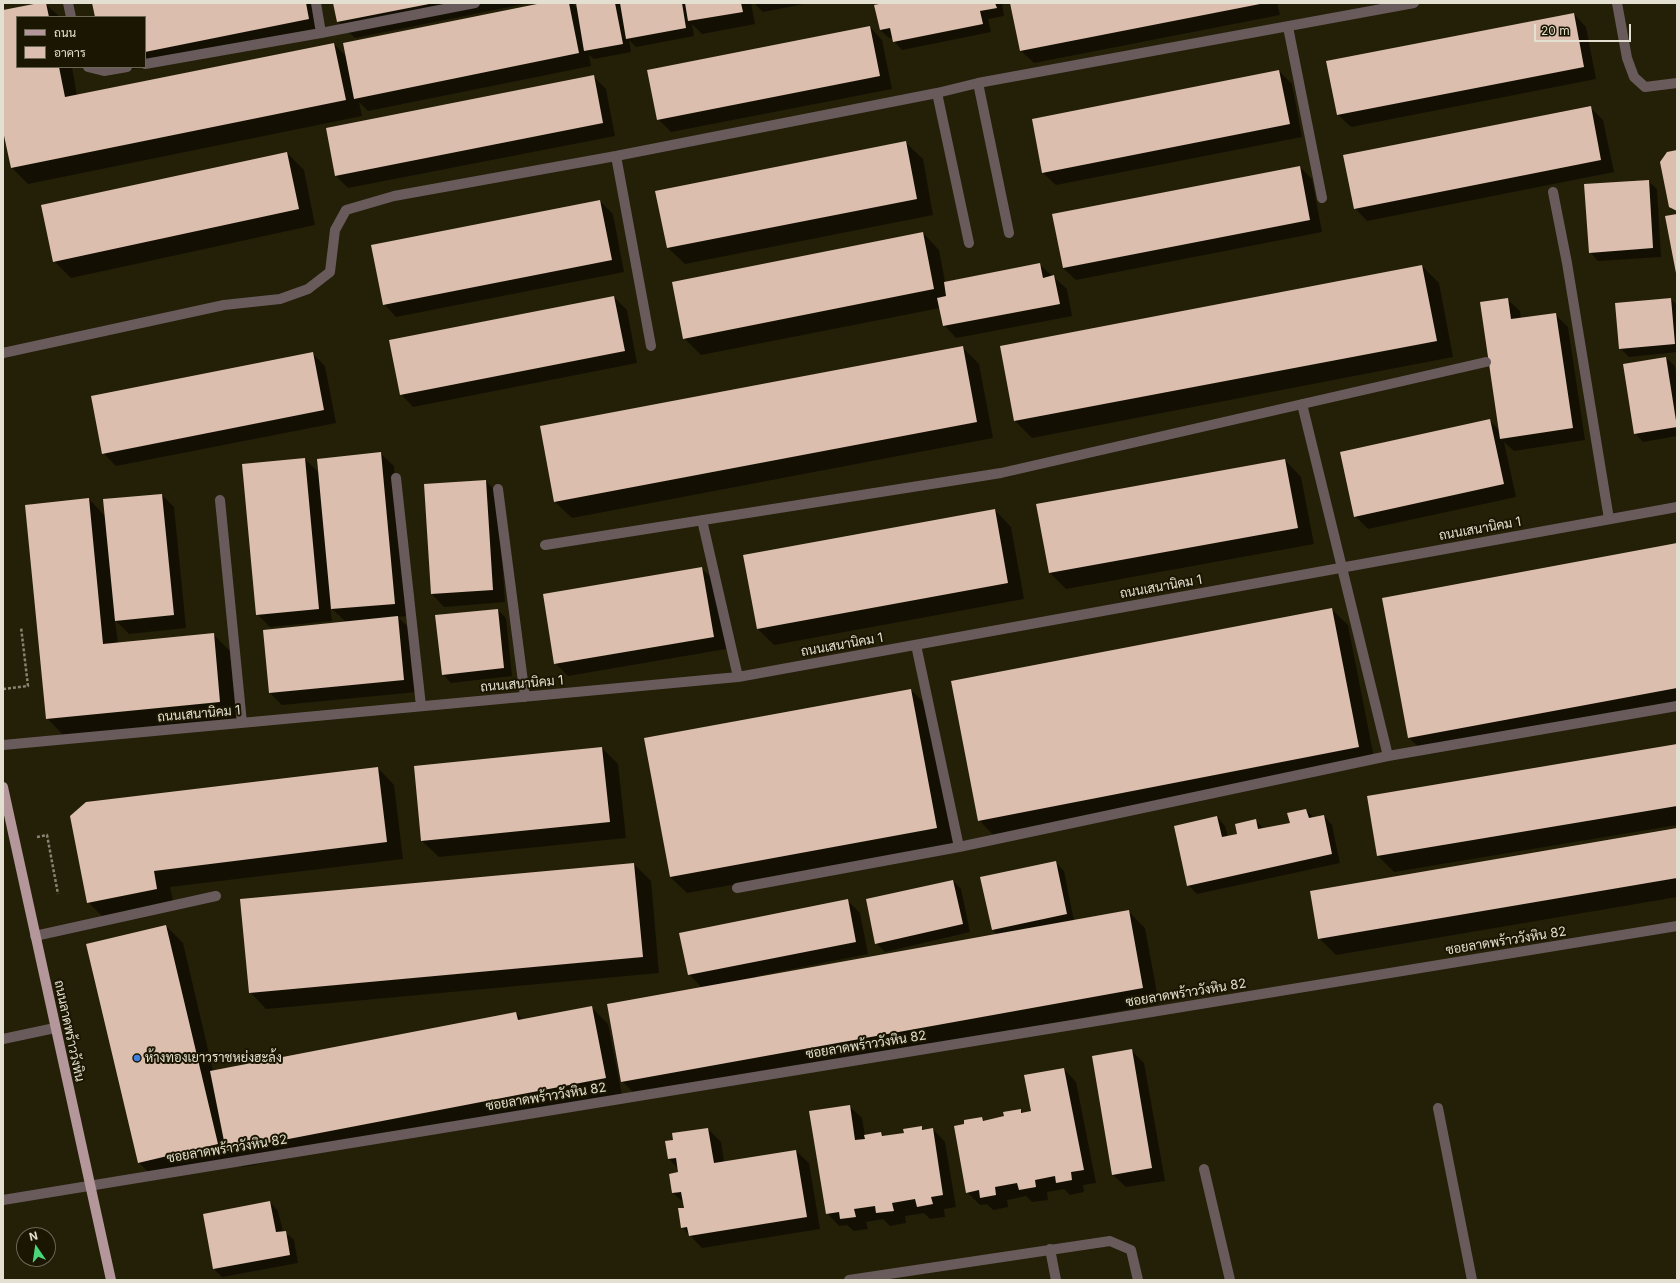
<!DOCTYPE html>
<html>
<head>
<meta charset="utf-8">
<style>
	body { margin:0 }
	#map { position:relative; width:1680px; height:1283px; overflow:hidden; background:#241f07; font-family:Inter,Sarabun,sans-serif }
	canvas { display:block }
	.frame { position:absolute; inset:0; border:4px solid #e3e0d1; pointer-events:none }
	.legend { position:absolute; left:16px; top:16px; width:130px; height:52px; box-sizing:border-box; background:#1b1601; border:1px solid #6b6754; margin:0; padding:5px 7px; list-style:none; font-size:12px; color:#e3e0d1 }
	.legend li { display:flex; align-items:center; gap:8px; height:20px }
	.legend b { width:20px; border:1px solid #6b6754 }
	.north { position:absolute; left:16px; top:1227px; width:40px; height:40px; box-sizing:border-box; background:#1b1601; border:1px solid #6b6754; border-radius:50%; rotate:347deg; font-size:11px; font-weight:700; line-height:16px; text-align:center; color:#e3e0d1 }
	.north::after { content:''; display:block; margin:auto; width:14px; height:18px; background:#49d778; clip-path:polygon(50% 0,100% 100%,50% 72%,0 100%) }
	.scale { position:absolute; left:1534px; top:24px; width:97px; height:18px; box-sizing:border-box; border:2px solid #e3e0d1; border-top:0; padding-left:5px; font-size:12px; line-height:14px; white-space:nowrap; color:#e3e0d1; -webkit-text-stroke:3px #1b1601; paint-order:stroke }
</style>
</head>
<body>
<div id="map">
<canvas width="1680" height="1283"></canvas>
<div class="frame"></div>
<ul class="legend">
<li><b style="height:5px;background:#b4979a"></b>ถนน</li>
<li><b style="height:11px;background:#dbbeae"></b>อาคาร</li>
</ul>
<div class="north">N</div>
<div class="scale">20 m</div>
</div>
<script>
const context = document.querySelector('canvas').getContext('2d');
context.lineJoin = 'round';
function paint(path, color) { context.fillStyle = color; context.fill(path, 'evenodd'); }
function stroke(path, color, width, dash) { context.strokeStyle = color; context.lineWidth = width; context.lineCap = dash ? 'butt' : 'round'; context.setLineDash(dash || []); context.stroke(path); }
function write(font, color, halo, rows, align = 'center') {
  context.font = font + ' Inter,Sarabun,sans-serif'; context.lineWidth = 4; context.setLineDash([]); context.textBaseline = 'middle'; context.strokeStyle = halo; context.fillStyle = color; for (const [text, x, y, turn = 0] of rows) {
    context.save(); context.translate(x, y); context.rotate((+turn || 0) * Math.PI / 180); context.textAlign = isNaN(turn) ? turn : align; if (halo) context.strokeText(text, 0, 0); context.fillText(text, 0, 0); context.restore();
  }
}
paint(new Path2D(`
	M44,3l16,14h-43v50h55l5,29 257,-52 13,13 200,-54h25l6,6 -1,-6h174l4,21 -53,10 -10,-10 2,12 -58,11 -7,-7 2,12 -37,7 -5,-4 2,11 -223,45 -9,-9 3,14 -334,68 -17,-17 -8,-41v-115z
	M93,3h222l6,28 -176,36v-50h-49z
	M334,3h195l-174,35 -17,-16z
	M754,3h55l-46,9z
	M890,3h112l2,13 -16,3 3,13 -89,18 -8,-9 -1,-3h-4l-9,-8z
	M1011,3h266l3,12 -246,48 -13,-12z
	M1574,14l12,13 10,52 -245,48 -13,-12z
	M870,27l12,13 10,49 -221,43 -13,-13z
	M112,67h32l-27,5z
	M1279,71l13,13 10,53 -246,48 -13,-12z
	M593,76l13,13 9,47 -267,52 -13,-13z
	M1590,107l13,13 11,52 -247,49 -12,-13z
	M906,143l17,16 10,56 -248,49 -17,-16z
	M287,153l17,17 11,55 -244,53 -17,-17z
	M1300,167l12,12 10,53 -246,48 -13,-12z
	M1648,181l9,8 4,68 -63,4 -8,-9z
	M600,201l13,13 11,58 -228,45 -12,-13z
	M923,233l16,17 6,32 94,-18 28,25 5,27 -116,22 -12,-13 -4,-17 -239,47 -17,-17z
	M1422,266l17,17 14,74 -421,81 -17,-17 -14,-75z
	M614,297l13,13 10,53 -224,44 -12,-13z
	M1507,299l13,12 1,8 34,-5 13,13 17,113 -71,11 -10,-9 12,55 -148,32 -13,-13 135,-95 10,10z
	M1671,299l6,6v47l-48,5 -9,-9z
	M962,347l17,17 14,74 -421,80 -17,-16z
	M312,353l13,13 11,57 -220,43 -13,-13z
	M1666,358l9,8 2,16v54l-34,6 -8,-9z
	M381,454l13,12 13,150 -9,1 13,13 6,62 -135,13 -12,-12 76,-71 -16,-15 2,14 -62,6 -13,-13 48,-155 15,15z
	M1285,460l16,17 13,67 -248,45 -17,-17z
	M486,481l12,13 7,108 -61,5 -12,-13z
	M162,495l12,12 12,121 -57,6 -14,-14 3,24 95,-10 17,17 6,67 -173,17 -16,-17 42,-219 17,18z
	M995,510l16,17 13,72 -250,46 -17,-17z
	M1677,544v164l-251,46 -17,-16z
	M701,568l13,12 12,69 -158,27 -13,-13z
	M1331,609l17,16 27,138 -380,74 -16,-17z
	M498,610l8,8 6,58 -61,7 -8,-9z
	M911,690l17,16 25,139 -266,48 -17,-16 -25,-139z
	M1677,745v80l-283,47 -16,-16z
	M602,748l16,16 8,74 -187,19 -17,-16z
	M378,768l16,17 9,74 -233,28 4,18 -69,14 -17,-17 -2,-99z
	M1306,810l8,8 10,-2 8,9 8,38 -143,31 -9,-9 29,-68 8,9 3,11 10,-3 17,-14 9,9 27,-6z
	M1677,829v68l-341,58 -17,-17z
	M1055,862l9,9 10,50 54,-10 17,17 14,76 -520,94 -17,-17 80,-93 -13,-14 158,-74 13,13 8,41 -111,22v2l241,-43 -6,-5z
	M634,864l17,17 8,92 -393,36 -16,-17z
	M953,881l8,8 9,43 -85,20 -9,-9z
	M166,926l17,17 30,128 303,-58 7,7 68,-13 17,17 14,71 -379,72 -10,-9 -77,21 -17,-16z
	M1131,1050l13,13 21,118 -39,6 -13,-12z
	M1064,1069l12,13 20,101 -13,2 1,7 -14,3 -6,-6 -17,3 1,8 -16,2 -6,-6 -19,4 1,7 -15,3 -6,-6 -7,1 -13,-13 -1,-67 15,-7 4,3 20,-4 16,-7 3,4 8,-2z
	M849,1106l13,12 3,18 16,-3 4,4 20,-3 16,-7 4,3 8,-1 12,13 11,65 -12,2 1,8 -15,2 -6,-6 -19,3 1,7 -16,3 -7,-7 -17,3 2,7 -14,2 -7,-6 -8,1 -12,-13z
	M708,1129l13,13 3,20 72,-11 13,12 11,66 -118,19 -20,-21 2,-24 -11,-10 6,-20v-4l-10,-10 5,-18z
	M270,1202l8,9 5,21h2l9,8 4,23 -76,14 -8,-8z`), '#0007');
paint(new Path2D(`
	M39,3h7l3,14h-32v50h42l6,30 269,-54 12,57 -335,68 -8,-37v-121z
	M92,3h214l3,16 -164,33v-35h-50z
	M333,3h96v1l-92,18z
	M542,3h27l10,50 -225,46 -11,-56z
	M576,3h39l8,41 -39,7z
	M620,3h62l4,25 -60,11z
	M685,3h56l2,9 -55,9z
	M884,3h111l2,5 -17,3 3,13 -90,18 -3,-14 -10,2 -6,-25z
	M1010,3h250v1l-240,47z
	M1574,13l10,54 -247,48 -11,-54z
	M870,26l10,50 -223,44 -10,-50z
	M1279,70l11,54 -248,49 -10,-54z
	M594,75l9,48 -268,53 -9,-48z
	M1591,106l10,54 -247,49 -11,-54z
	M906,141l11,58 -250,49 -12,-57z
	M1677,150v61l-8,-4 -9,-45 7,-10z
	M287,152l12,57 -246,53 -12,-57z
	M1300,166l10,54 -247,48 -11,-54z
	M1649,180l4,68 -64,5 -5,-69z
	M600,200l12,60 -229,45 -12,-60z
	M1677,214v59h-1l-11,-57z
	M923,232l11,57 -251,50 -11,-57z
	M1040,263l3,15 11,-3 6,29 -117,22 -6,-28 9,-2 -2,-14z
	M1422,265l15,76 -423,80 -14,-75z
	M614,296l11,55 -225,44 -11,-55z
	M1508,298l3,21 45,-6 17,115 -73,11 -20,-137z
	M1671,298l4,46 -56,5 -4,-46z
	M963,346l14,76 -423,80 -14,-76z
	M313,352l11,58 -222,44 -11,-58z
	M1666,357l11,70 -43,7 -11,-70z
	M1490,419l14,65 -150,33 -14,-65z
	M381,452l14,152 -64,5 -14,-150z
	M305,458l14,151 -63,6 -14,-151z
	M1285,459l13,69 -249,45 -13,-69z
	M486,480l7,110 -62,4 -7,-110z
	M162,494l12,121 -59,6 -12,-122z
	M89,498l14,146 111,-11 6,69 -174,17 -21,-214z
	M995,509l13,74 -251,46 -14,-74z
	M1677,543v145l-269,50 -26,-140z
	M702,567l12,70 -160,27 -11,-70z
	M1332,608l27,139 -381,74 -27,-140z
	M498,609l6,59 -62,7 -7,-60z
	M398,616l6,64 -135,13 -6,-63z
	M911,689l26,139 -267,49 -26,-139z
	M1677,744v62l-300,50 -10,-60z
	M602,747l8,75 -189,19 -7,-75z
	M378,767l9,75 -233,29 3,18 -70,14 -17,-87 16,-14z
	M1306,809l3,9 15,-3 8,39 -145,32 -13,-60 43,-10 5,21 15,-3 -2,-10 21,-5 2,10 32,-6 -3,-10z
	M1677,828v50l-359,61 -8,-48z
	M1056,861l11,53 -75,16 -12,-53z
	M634,863l9,94 -394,36 -9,-94z
	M953,880l10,44 -88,20 -9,-45z
	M848,899l8,43 -168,33 -9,-42z
	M1129,910l14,78 -522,94 -14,-78z
	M166,925l52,219 -80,19 -52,-219z
	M592,1006l14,72 -380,73 -16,-80 306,-59 2,8z
	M1132,1049l20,119 -40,7 -20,-119z
	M1064,1068l20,102 -13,2 1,8 -16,3 -1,-7 -20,4 1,7 -17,3 -2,-7 -22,4 1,8 -16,3 -1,-8 -13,3 -12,-67 10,-2v-4l18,-3 1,4 21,-5 -1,-4 18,-3v4l10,-2 -7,-36z
	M850,1105l5,35 10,-1 -1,-4 17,-3 1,4 22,-3 -1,-4 19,-3v4l11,-2 10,67 -12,2 2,7 -16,3 -2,-8 -23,4 2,8 -18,2 -1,-7 -21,3 2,8 -16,2 -1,-7 -13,2 -17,-103z
	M708,1128l6,35 82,-13 11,67 -118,19 -2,-9 -6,1 -3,-20h6l-3,-16 -9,1 -3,-19 9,-2 -2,-14 -8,1 -3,-18 8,-1 -1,-7z
	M270,1201l6,31 10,-1 4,24 -77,14 -10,-55z`), '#dbbeae');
stroke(new Path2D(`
	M3,689l25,-3 -7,-59
	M37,837l10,-2 11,59`), '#878370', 2.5, [3, 2]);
stroke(new Path2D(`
	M68,3l3,14
	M1617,3l10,55 7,19 11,10 32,-4
	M1288,27l34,171
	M321,33l154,-30
	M145,64l176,-31 -5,-30
	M88,67l16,4 23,-4
	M978,83l31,150
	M937,93l32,150
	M616,156l35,190
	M1553,192l14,71 42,256
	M3,353l221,-48 56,-6 28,-10 22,-17 5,-42 11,-20 48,-14 222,-40 321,-63 41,-10 436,-80
	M1302,404l86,352
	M396,478l25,228
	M498,489l27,208
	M220,500l22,223
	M702,520l36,157
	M545,545l456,-72 485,-111
	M916,645l43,202
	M3,745l735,-68 939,-170
	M737,888l222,-41 429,-91 289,-50
	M35,936l181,-40
	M3,1039l52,-11
	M1438,1108l34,172
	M1204,1169l26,111
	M3,1200l1674,-274
	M1050,1249l6,31
	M849,1280l261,-39 21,9 7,30`), '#695b5c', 10);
stroke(new Path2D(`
	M3,787l108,493`), '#b4979a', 10);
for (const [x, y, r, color] of [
	[137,1058,4,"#3f7fe0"]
]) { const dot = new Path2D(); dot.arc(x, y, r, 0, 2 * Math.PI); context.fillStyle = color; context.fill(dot); stroke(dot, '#1b1601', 1.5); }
write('13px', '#e3e0d1', '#1b1601', [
	["ถนนเสนานิคม 1",1480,529,-10],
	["ถนนเสนานิคม 1",1161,587,-10],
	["ถนนเสนานิคม 1",842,645,-10],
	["ถนนเสนานิคม 1",522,684,-5],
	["ถนนเสนานิคม 1",199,714,-5],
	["ซอยลาดพร้าววังหิน 82",1506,941,-9],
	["ซอยลาดพร้าววังหิน 82",1186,993,-9],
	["ถนนลาดพร้าววังหิน",69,1031,78],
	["ซอยลาดพร้าววังหิน 82",866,1045,-9],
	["ซอยลาดพร้าววังหิน 82",546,1097,-9],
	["ซอยลาดพร้าววังหิน 82",227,1149,-9]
]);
write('13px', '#e3e0d1', '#1b1601', [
	["ห้างทองเยาวราชหย่งฮะล้ง",145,1058]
], 'left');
</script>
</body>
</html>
